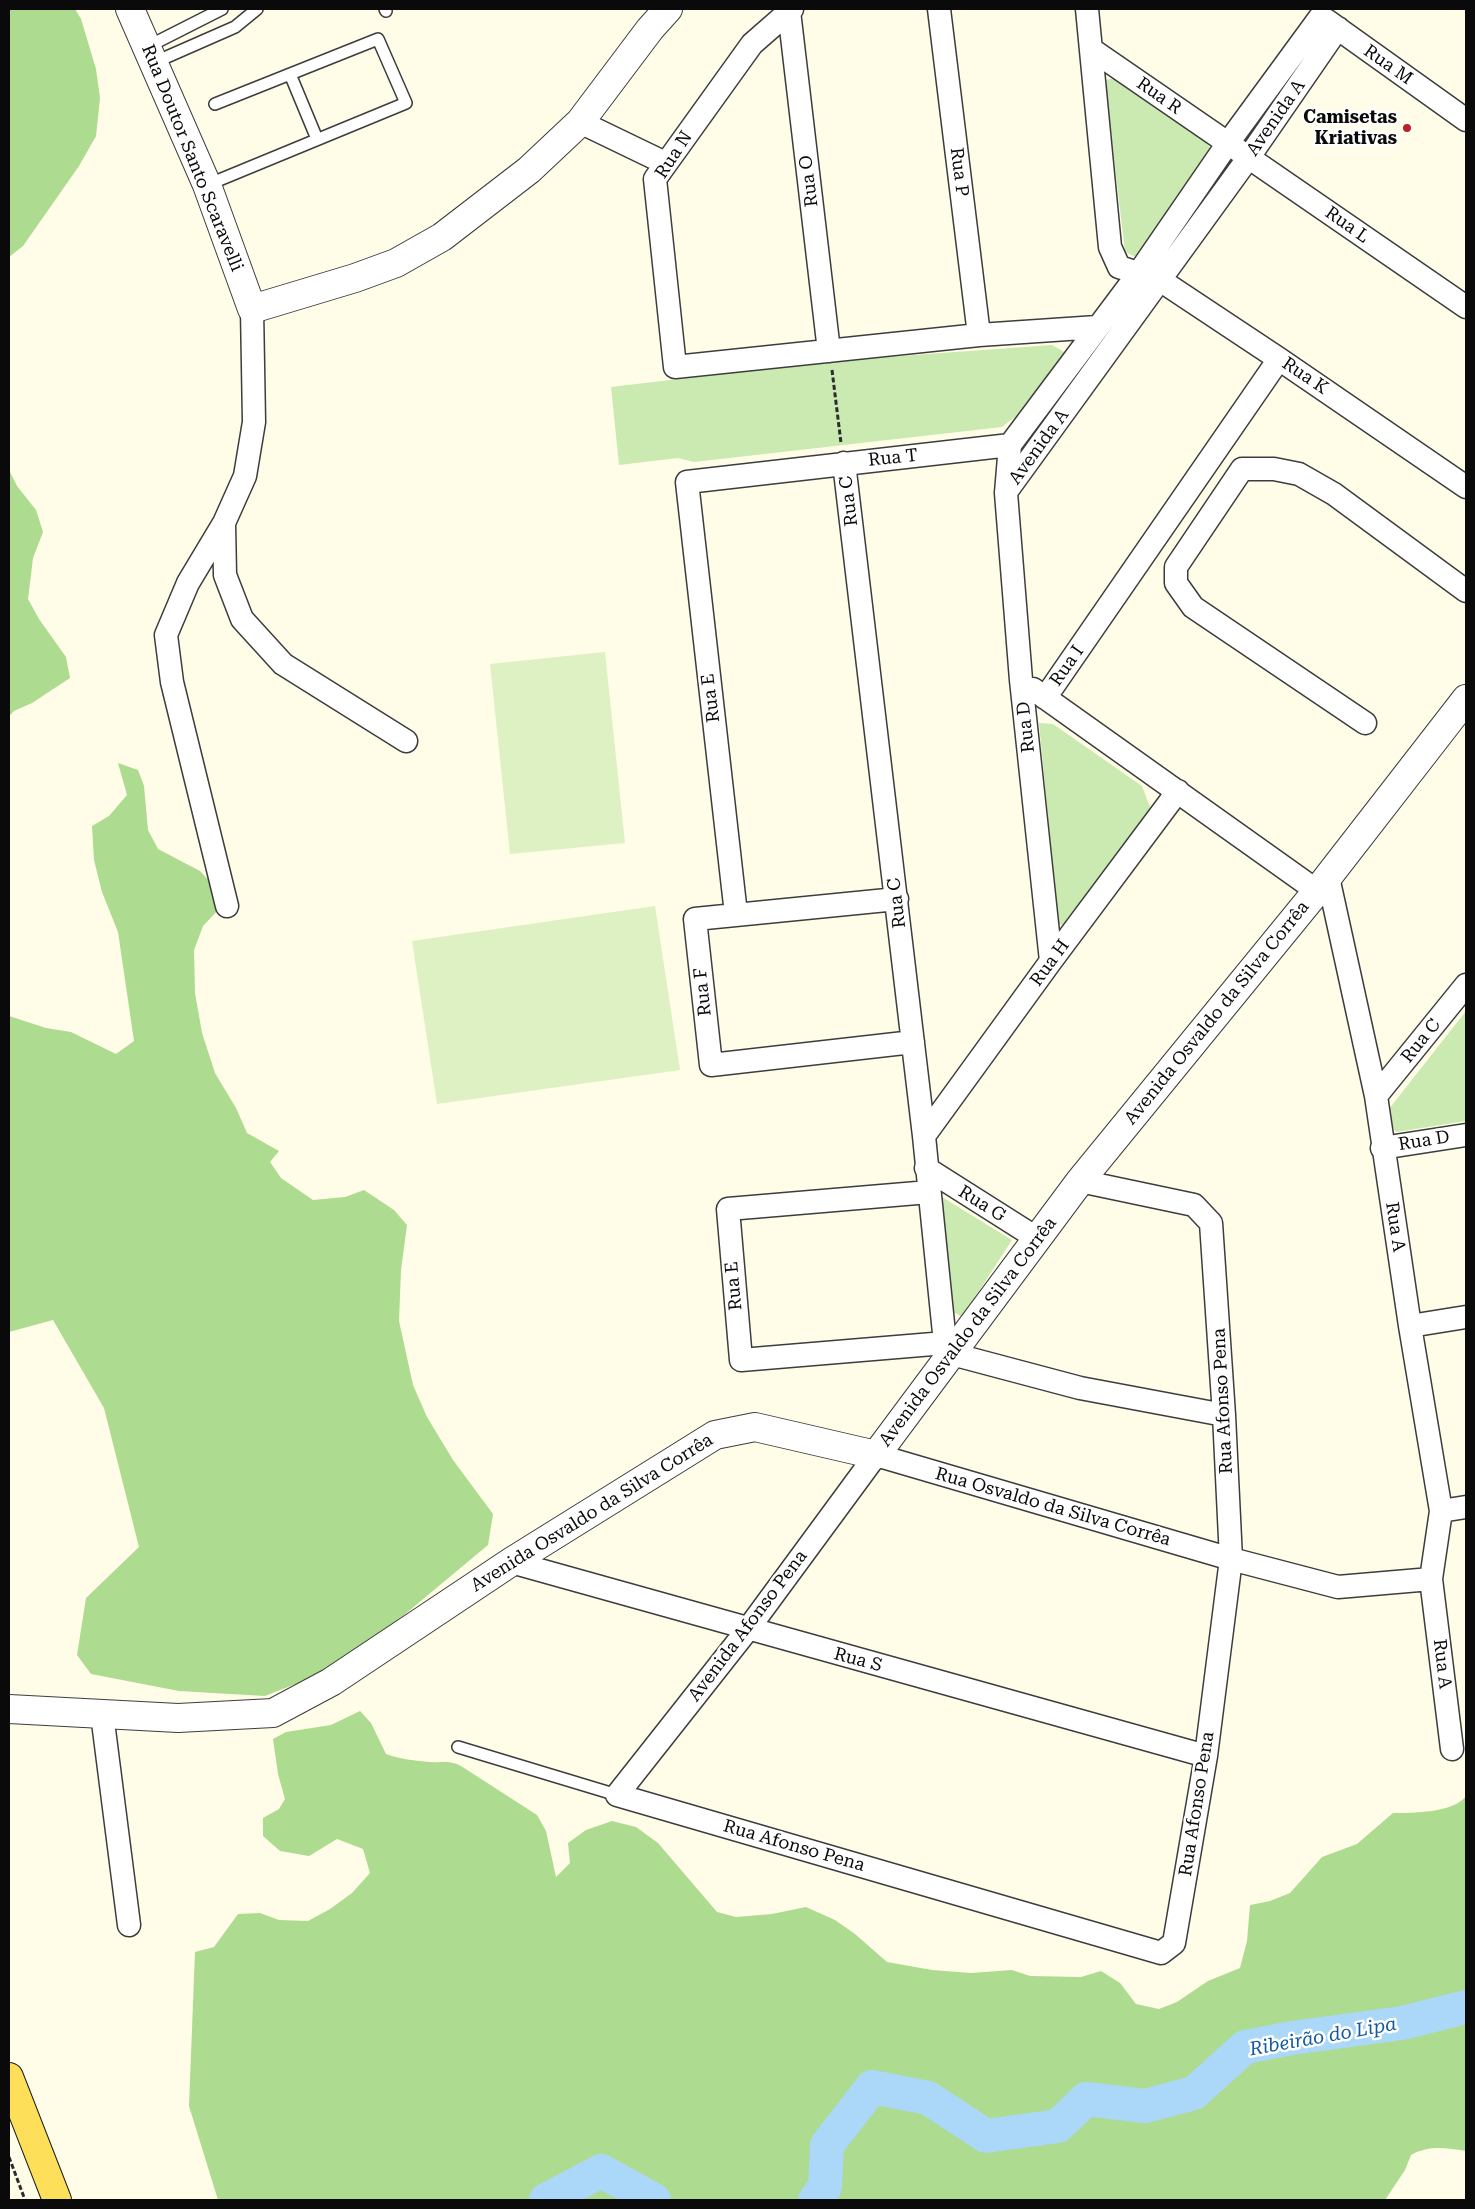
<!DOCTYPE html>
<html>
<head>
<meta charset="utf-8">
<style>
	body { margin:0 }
	#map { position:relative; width:1475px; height:2209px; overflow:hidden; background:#fffce8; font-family:"Roboto Serif",serif }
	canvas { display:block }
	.frame { position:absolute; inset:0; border:10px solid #0a0a0a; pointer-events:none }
</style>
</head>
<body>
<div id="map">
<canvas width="1475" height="2209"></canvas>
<div class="frame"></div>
</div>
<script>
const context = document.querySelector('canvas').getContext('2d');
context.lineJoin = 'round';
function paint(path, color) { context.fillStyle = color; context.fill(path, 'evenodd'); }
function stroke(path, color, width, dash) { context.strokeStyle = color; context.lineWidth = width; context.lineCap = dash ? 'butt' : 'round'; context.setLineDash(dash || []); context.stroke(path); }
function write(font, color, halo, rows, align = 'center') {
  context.font = font + ' "Roboto Serif",serif'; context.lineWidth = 5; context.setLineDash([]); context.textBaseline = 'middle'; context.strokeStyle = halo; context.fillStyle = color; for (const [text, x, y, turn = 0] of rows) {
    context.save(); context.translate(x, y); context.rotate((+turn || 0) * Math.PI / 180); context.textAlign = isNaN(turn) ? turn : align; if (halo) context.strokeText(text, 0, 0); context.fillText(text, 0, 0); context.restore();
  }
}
paint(new Path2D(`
	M1115,78l91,64 5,8 -73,108 -13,-6 -20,-172z
	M1052,345l14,8 -51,64 -13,10 -308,35 -16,-4 -59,7 -8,-78 220,-26z
	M1039,723l14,1 89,62 9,24 -86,117 -7,-4z
	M1466,1011v110l-70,11 -7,-10v-13z
	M942,1197l70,43 -50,77 -12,-7z`), '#cbeab1');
paint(new Path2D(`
	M9,9h66l6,10 15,50 4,29 -4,38 -17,30 -56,80 -14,11z
	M9,470l8,16 19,24 7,22 -10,26 -5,41 11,20 27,38 4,21 -38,25 -18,8 -5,5z
	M118,763l20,7 6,16 4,44 10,19 42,22 12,13 7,25 -16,17 -9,24 1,43 7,40 13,40 21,35 11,25 32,18 -9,11 11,16 32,22 32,-3 19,-7 30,20 13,15 -6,45 -2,51 14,64 14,32 26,43 40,54 -5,31 -84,70 -76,56 -63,25 -86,-5 -88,-17 -14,-19 9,-57 53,-51 -35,-139 -51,-88 -44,12v-316l37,12 25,4 45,22 18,-13 -16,-109 -16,-40 -8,-32 -2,-34 17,-10 18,-21z
	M360,1711l11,12 15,31c14,5 29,7 44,8 14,1 18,-2 31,4l76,49 9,16 10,46 14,-14 -2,-20 18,-13 26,-9 24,6 22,16 59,69 19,5 36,-3 34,-7 29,13 20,14 32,28 45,8 39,3 41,-3 18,6 51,1 20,-6 19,12 16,21 23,5 18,-7 31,-21 32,-13 7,-27 3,-36 20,-4 20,-8 32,-36 35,-13 36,-31c19,0 61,0 73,-17v355c-21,-3 -36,-6 -55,4l-6,15 -20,30h-1167l-29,-94 6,-154 19,-5 24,-33 22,-1 19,7 29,1 22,-12 22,-16 18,-20 -7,-24 -26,-10 -28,17 -29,-5 -17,-15v-18l16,-9 6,-10 -7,-25 -5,-35 13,-7 45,-7z`), '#addb90');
paint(new Path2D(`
	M605,652l20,191 -115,11 -20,-190z
	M655,906l25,164 -243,34 -25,-163z`), '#def1c3');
stroke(new Path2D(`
	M546,2200l55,-29 53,29
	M815,2200l10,-13 2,-42 45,-58 56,11 58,38 72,-10 28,-27 59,7 49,-13 51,-46 47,-9 110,-15 64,-16`), '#abd7f8', 34);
const service = new Path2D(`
	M385,9l1,2
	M147,47l75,-38
	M153,63l82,-36 22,-18
	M290,74l27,65
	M207,185l199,-82 -28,-64 -163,65
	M458,1747l159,48`);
const minor = new Path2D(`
	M792,9l-40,35 -97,135 20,188 304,-32 118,-8
	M939,9l40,326
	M1087,9l23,238 9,20 41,13 119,79 187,128
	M789,11l40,340
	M1326,20l140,100
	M1091,49l375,258
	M580,122l85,41
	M844,463l80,673 21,207 7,11 128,34 144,27
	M1006,492l243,-335 89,-129
	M224,523l1,52 17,44 41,45 123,77
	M1033,689l284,202
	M1045,698l234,-339
	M1365,723l-172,-116 -17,-24v-16l66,-98h32l25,5 35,20 132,97
	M1328,877l48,219 34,230 31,185 -10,68 21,170
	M897,899l-202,20 16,146 202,-23
	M227,906l-55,-224 -6,-47 22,-52 36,-60 21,-47 9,-54 -2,-113
	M736,914l-49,-432 323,-37
	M1051,961l-30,-281 -15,-187 4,-48 128,-171 90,-131 93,-127
	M1376,1096l90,-111
	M924,1136l127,-175 127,-170
	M1382,1148l84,-13
	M926,1168l112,71
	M1080,1181l114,24 17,18 13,192 7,144 -25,197 -32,187 -13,10 -544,-158 131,-166 128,-174 355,104 107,28 93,-8
	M929,1192l-201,17 13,151 204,-17
	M1410,1326l56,-9
	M1441,1511l25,-4
	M511,1562l695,194
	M102,1714l27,211`);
const tertiary = new Path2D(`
	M130,9l77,176 45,124 103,-31 41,-15 46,-26 87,-67 51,-48 70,-93 18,-20
	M9,1709l169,9 95,-5 58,-31 180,-120 204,-127 40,-8 121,28 204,-274 237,-290 149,-192`);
const primary = new Path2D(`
	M9,2077l48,123`);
stroke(service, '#3d3d3d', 14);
stroke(minor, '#3d3d3d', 25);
stroke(tertiary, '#3d3d3d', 30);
stroke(primary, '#1b1b1b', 30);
stroke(new Path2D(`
	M832,370l9,73
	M9,2157l16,43`), '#2c2c2c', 3, [5, 2.5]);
stroke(service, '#fff', 11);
stroke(minor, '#fff', 22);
stroke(tertiary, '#fff', 28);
stroke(primary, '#fedf59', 28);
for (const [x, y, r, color] of [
	[1407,128,5,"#be201f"]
]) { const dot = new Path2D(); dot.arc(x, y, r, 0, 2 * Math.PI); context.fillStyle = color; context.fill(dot); stroke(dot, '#fff', 2); }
write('18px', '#0a0a0a', '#fff', [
	["Rua M",1388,65,35],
	["Rua R",1159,96,35],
	["Avenida A",1276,118,-55],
	["Rua N",674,155,-57],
	["Rua Doutor Santo Scaravelli",192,158,68],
	["Rua P",959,172,83],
	["Rua O",809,181,-97],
	["Rua L",1347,225,35],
	["Rua K",1305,376,34],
	["Avenida A",1039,447,-54],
	["Rua T",893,458,-6],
	["Rua C",849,501,-97],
	["Rua I",1067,666,-55],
	["Rua E",711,698,-97],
	["Rua D",1026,727,-96],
	["Rua C",897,903,-97],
	["Rua H",1050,963,-54],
	["Rua F",703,992,-96],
	["Avenida Osvaldo da Silva Corrêa",1217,1013,-51],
	["Rua C",1421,1041,-51],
	["Rua D",1424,1141,-9],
	["Rua G",982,1204,32],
	["Rua A",1395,1227,81],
	["Rua E",734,1286,-95],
	["Avenida Osvaldo da Silva Corrêa",968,1332,-53],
	["Rua Afonso Pena",1223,1401,-93],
	["Rua Osvaldo da Silva Corrêa",1053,1507,16],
	["Avenida Osvaldo da Silva Corrêa",592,1513,-32],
	["Avenida Afonso Pena",748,1626,-53],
	["Rua S",858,1660,15],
	["Rua A",1442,1664,83],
	["Rua Afonso Pena",1197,1804,-81],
	["Rua Afonso Pena",794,1846,16]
]);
write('bold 18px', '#0a0a0a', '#fff', [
	["Camisetas",1397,118],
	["Kriativas",1397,139]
], 'right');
write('italic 19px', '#11599f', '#fff', [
	["Ribeirão do Lipa",1323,2037,-10]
]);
</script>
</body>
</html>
